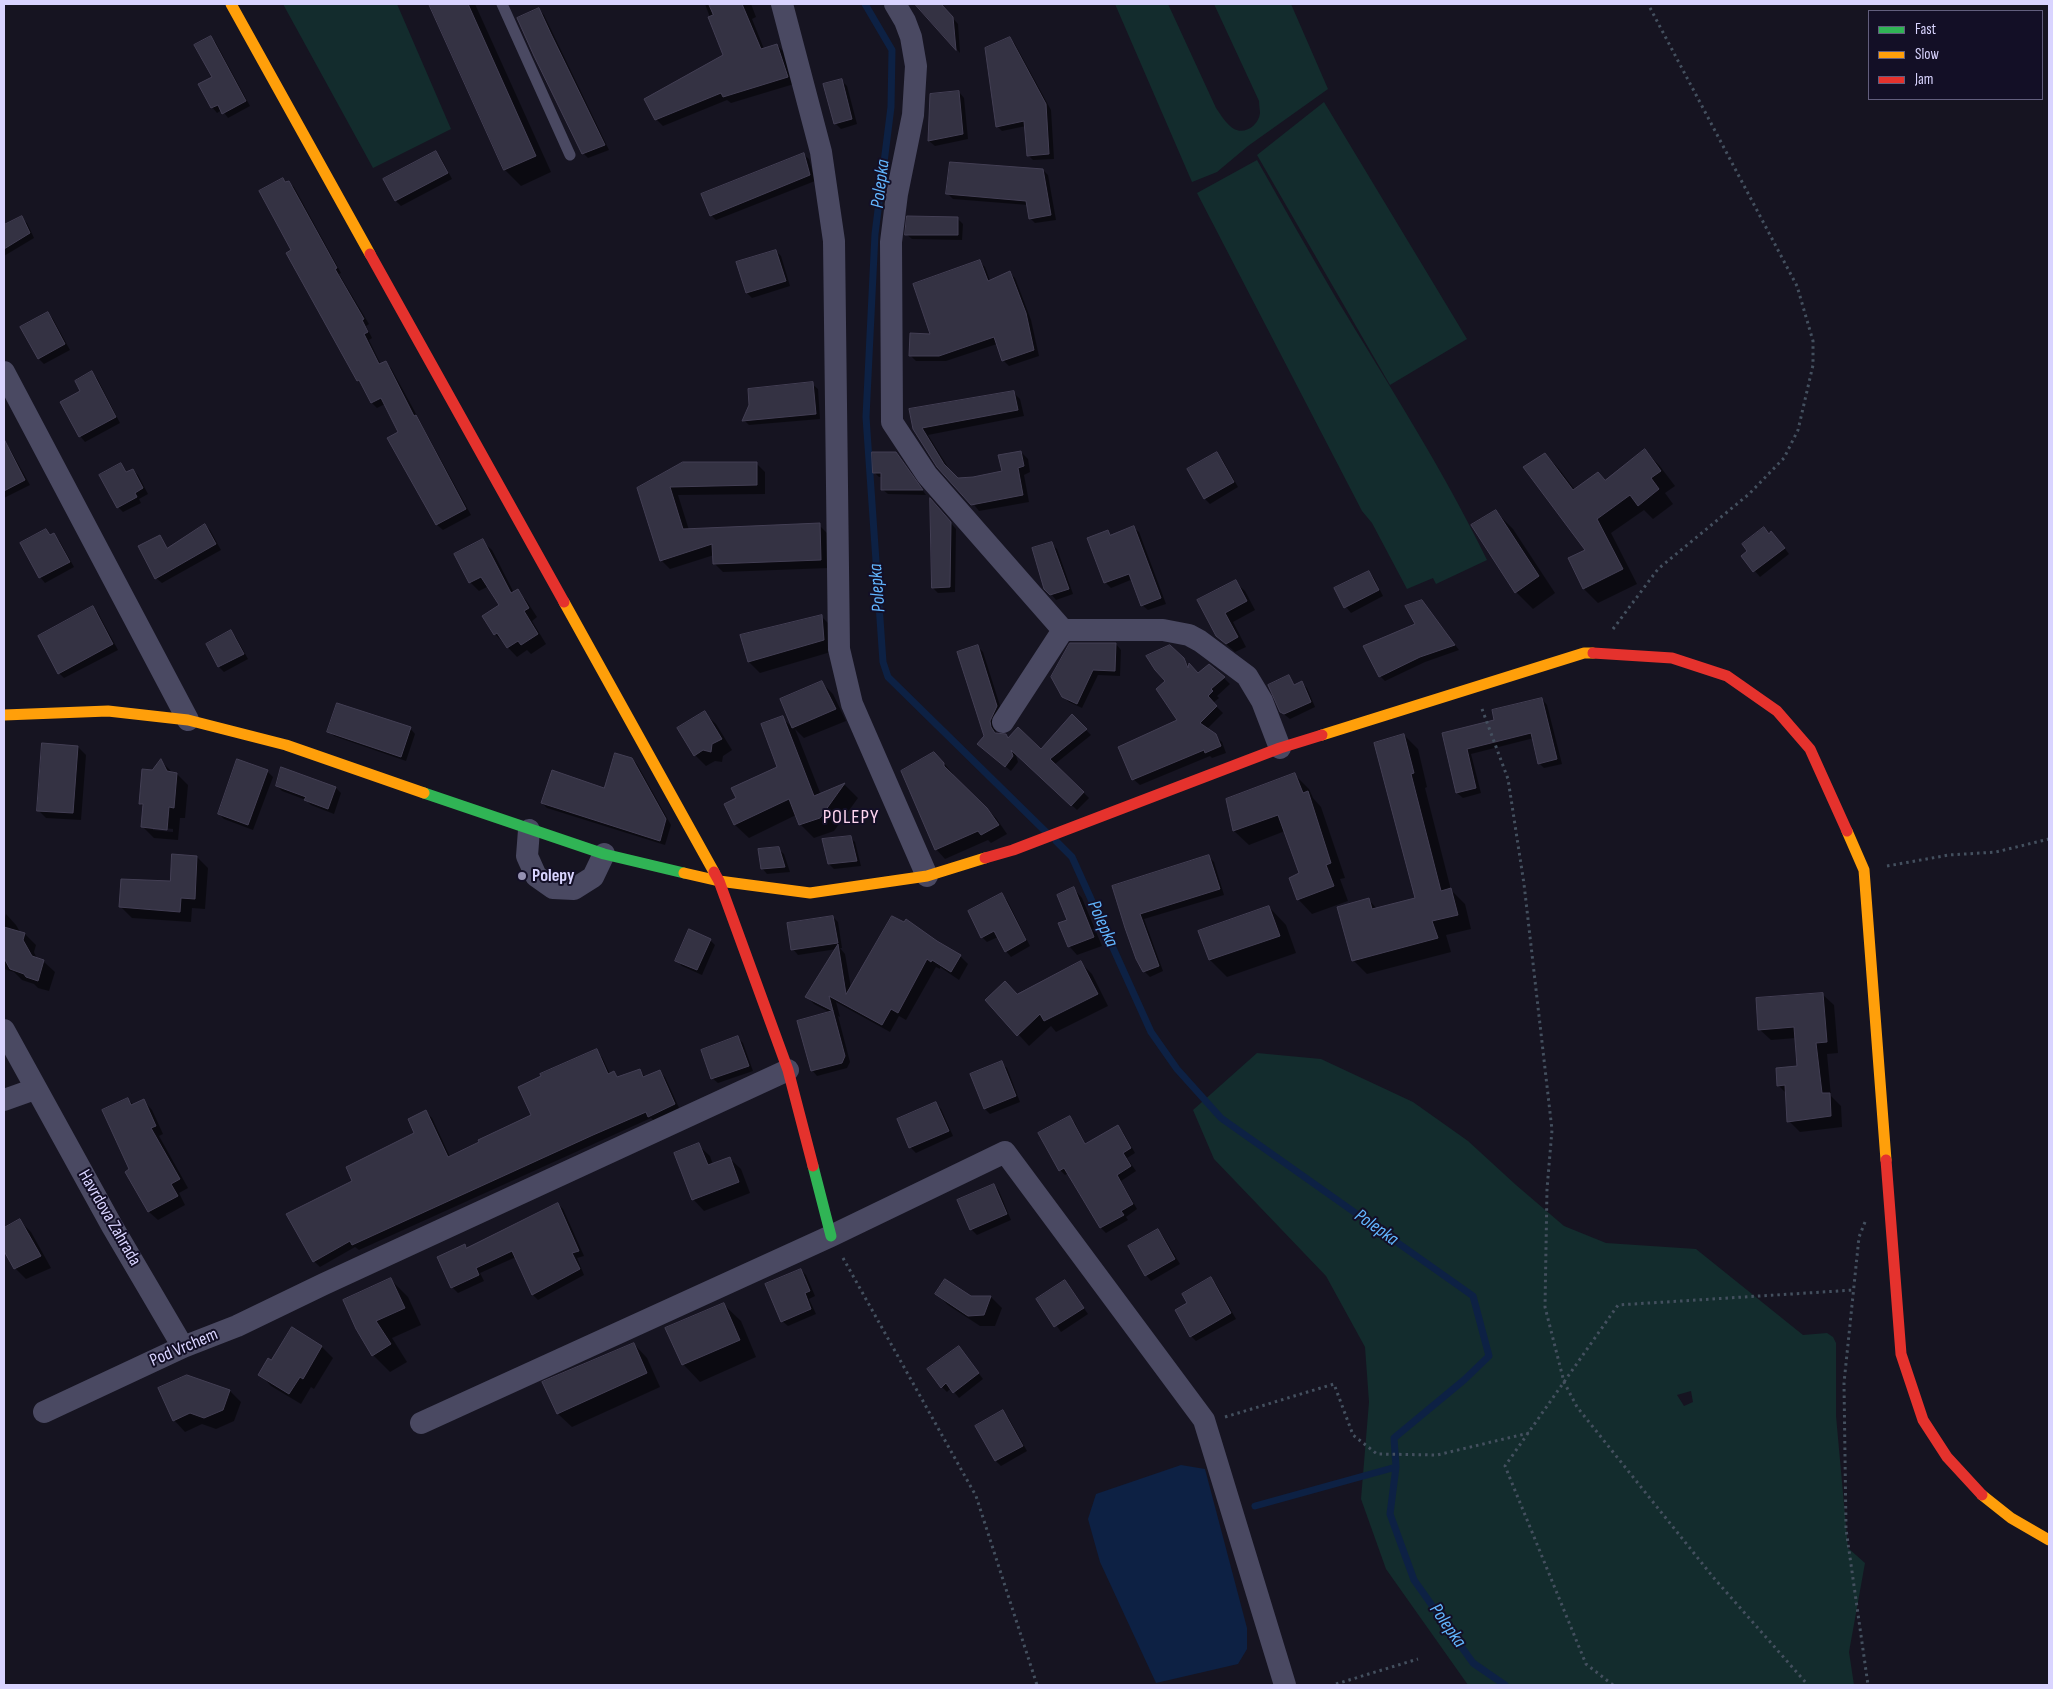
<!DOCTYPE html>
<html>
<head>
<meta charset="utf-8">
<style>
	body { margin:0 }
	#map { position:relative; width:2053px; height:1689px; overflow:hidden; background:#161421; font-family:"Sofia Sans Condensed",sans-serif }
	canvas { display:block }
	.frame { position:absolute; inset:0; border:5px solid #d9d4ff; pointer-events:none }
	.legend { position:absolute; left:1868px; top:10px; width:175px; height:90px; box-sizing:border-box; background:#130f26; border:1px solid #625e7d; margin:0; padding:6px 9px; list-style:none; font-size:15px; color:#d9d4ff }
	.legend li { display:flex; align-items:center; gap:10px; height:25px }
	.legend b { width:25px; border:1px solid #625e7d }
</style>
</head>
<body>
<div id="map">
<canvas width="2053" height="1689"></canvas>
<div class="frame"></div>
<ul class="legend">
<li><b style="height:6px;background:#30b455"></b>Fast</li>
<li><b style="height:6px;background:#ff9f0a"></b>Slow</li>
<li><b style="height:6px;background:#e5322d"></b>Jam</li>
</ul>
</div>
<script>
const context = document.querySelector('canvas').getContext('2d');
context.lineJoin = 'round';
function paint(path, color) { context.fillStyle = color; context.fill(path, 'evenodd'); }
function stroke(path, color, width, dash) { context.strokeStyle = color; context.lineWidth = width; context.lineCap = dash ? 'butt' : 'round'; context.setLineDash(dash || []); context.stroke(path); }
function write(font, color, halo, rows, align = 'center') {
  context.font = font + ' "Sofia Sans Condensed",sans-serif'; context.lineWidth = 4; context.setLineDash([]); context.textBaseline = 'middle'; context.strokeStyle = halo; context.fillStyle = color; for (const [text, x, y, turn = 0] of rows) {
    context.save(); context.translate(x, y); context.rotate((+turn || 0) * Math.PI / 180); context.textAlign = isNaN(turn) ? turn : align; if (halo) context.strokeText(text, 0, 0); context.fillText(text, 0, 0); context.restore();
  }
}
paint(new Path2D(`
	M283,4h114l54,125 -78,39z
	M1115,4h53l48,104c5,7 10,16 18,21 11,6 25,-4 26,-16 0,-3 -1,-8 -1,-12l-45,-97h77l37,85 -80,57 -31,26 -25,10z
	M1324,102l143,237 -77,46 -133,-230z
	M1257,160c26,46 52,92 79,138 52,86 107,171 151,262l-51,24 -3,-6 -26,11 -35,-66 -10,-12 -165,-318z
	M1257,1053l64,6 92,43 55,39 48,44 48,41 42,17 90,6 107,86 24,-2 6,4 3,6v73l12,132 17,15 -16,89 5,33h-386l-82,-116 -25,-70 8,-97 -4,-55 -39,-71 -112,-117 -21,-49zM1691,1391l2,11 -9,4 -7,-11z`), '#132c2d');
paint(new Path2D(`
	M1181,1465l24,4 42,159v21l-9,15 -82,19 -56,-121 -12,-43 8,-25z`), '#0d2144');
paint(new Path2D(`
	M430,4h45l76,168 -30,14 -16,-16z
	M705,4h46l5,13 -4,2 12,30 13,-4 7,7 10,32 -63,19 -4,-3 -64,26 -7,-7 68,-64z
	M924,4h16l18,20 2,29 -40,-45z
	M538,9l6,6 65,135 -21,8 -5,-5z
	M211,37l5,6 34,63 -22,12 -6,-8 -5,3 -5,-6 1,-30z
	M1010,38l5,6 36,66 3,49 -21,1 -5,-5 -2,-29 -24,5 -5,-5z
	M842,81l5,5 10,38 -16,5 -6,-6z
	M959,92l5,6 4,41 -33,7 -6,-5z
	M436,152l5,6 11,21 -51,27 -5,-5 -12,-21z
	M803,154l6,5 6,22 -99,39 -5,-5z
	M1043,170l5,5 8,45 -21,3 -5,-5 -2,-13 -75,-6 -6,-6z
	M283,179l11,8 47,86 -2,1 30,50 -3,2 6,12 -3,2 12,25 5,-2 5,5 80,147 -28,15 -6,-5 -49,-87 11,-6 -14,-28 -8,4 -5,-5 -84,-150 5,-3z
	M21,218l6,5 7,15 -30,18v-30z
	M958,219l5,5 -1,16 -50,-1 -6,-5z
	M776,251l5,5 9,30 -38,12 -5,-5z
	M979,261l6,6 5,14 19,-9 6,6 16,42 8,36 -30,10 -6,-6 -6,-16 -51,17h-30l-6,-6 21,-20z
	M48,313l5,6 17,31 -26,14 -5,-5z
	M92,373l5,5 23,45 -35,19 -5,-6 2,-44z
	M812,384l6,5 2,30 -71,6 -5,-5 6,-15z
	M1013,392l7,7 4,17 -96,19 23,37 6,7h16l30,-7 18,-20 7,7 2,13 -6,3 5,27 -50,9 -65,-82z
	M6,445l5,6 19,34 -26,13v-51z
	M1645,451l14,14 16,21 -10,7 8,11 -20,15 -9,-9 -33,23 26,51 -39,19 -14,-14 -15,-30 18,-9 -42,-96 14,15 16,21 23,-17 8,7z
	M895,453l6,6 25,36 -38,-1 -6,-5v-12h-3l-5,-5z
	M1217,454l5,5 16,28 -28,17 -5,-5z
	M756,463l9,9v22l-87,1 11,35 130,-5 9,9 1,34 -106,4 -9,-9v-8l-44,14 -9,-9 -22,-72z
	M121,464l7,9 5,-3 5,5 10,19 -9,5 2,4 -18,9 -5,-5z
	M935,505l21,24 -1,63 -17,1 -5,-5z
	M1496,512l17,17 42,64 -22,16 -17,-17z
	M205,525l5,5 11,20 -59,33 -6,-5 3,-42 9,12z
	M1133,527l6,5 27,72 -18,6 -6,-5 -9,-26 -22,9 -5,-5 -18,-45 19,-7 4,4z
	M46,531l13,9 15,27 -29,16 -5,-6z
	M1770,535l7,3 12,16 -29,23 -17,-20z
	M482,541l10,9 22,43 3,-2 9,9 11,17 -5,4 14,23 -15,10 -4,-4 -10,7 -22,-23 6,-29 -12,-19 -10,5 -9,-9z
	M1051,544l6,5 16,45 -17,6 -5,-6z
	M1369,572l5,6 9,18 -32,17 -5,-6 -10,-18z
	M1235,582l10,9 10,19 -22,12 13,25 -11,5 -18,-16z
	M1421,601l38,49 -34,12 -40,19 -5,-5 36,-51z
	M93,608l5,5 20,37 -54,28 -5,-5z
	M821,616l11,11 2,24 -74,22 -11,-11z
	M231,632l5,5 12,22 -24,13 -5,-5 -12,-22z
	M1116,644l5,6 -1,26 -22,-1 -16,33 -13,-6 -6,-6z
	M978,647l5,5 19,60 -7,16 1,6 10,2 3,3 33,11 30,-34 19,19 -36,29 34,34 -12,12 -62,-58 3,10 -7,9 -33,-27 8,-7z
	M1183,659l15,16 26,3 6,6 -13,12 2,2 -6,5 10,10 -16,16 15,13 4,11 -14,5 -2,-2 -70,29 -7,-6 46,-58 -12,-40z
	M1288,677l7,8 7,-2 5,5 8,19 -25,12 -9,-7z
	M822,683l11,11 13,27 -42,17 -9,-9 26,66 24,-10 13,13 -24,33 -20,7 -14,-14 -4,-9 -47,23 -14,-13 -9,-21 12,-5 41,-31 3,-50 12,11 -13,-29z
	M1542,699l5,6 15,59 -18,4 -5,-5 -5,-25 -63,16 10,39 -18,5 -6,-5 -14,-60 53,-12z
	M704,713l12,11 16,26 -9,6 -1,6 -7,-1 -9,5 -11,-11z
	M410,728l5,6 -9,27 -72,-25 -5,-5z
	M1404,735l14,14 9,38 -2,1 26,102 14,14 6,25 -25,6 5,17 -84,22 -14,-14 16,-60 8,9 39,-10z
	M78,747l8,8 -5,65 -35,-2 -8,-8z
	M632,759l5,5 34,61 -6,20 -118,-37 -5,-5 63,-13z
	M161,761l12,12 4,1 11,11 -3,33h-5l-2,22 -24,-2 -11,-11 1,-19 -4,-5 13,-32zM153,827l20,2v3l-20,-2z
	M943,762l10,12v2l43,42 11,16 -16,9 -3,-3 -43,19 -9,-10z
	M4,765l1,1v32h-1z
	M267,771l6,6 -20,53 -29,-11 -5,-5z
	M1295,775l14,14 4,9 8,9 24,71 -5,1 8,22 -36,13 -14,-15 3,-25 -16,-43 -36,14 -15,-14 -7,-31z
	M277,786l59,2 5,5 -7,21 -23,-9 -5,-5 -24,-9z
	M850,837l5,5 6,24 -27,3 -5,-5z
	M778,849l6,5 6,18 -23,2 -5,-6z
	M197,857l11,11 -3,41 -13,-1 -1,14 -59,-4 -11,-11 50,-25z
	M1209,857l5,5 10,33 -80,24 19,52 -13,6 -6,-6 -31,-85z
	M1074,889l8,9 20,48 -25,9 -8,-9 -1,-26z
	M1002,895l5,5 23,46 -19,11 -5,-6 -8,-14 -11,5 -5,-5z
	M1269,907l17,18 10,28 -69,24 -17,-17 -10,-28z
	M6,914l10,11 4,7 5,2 11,11 -2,7 3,7 6,2 12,11 -6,19 -11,-3 -4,-4 -12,-4 -8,-8 -10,-3v-48z
	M833,917l5,5 4,26h-2l5,6 6,34 85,-46 24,14 8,8 -9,16 -19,-13v2l-4,-2 -30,53 -7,-4 -9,16 -54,-30 4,15 -2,-1 12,46 -3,6 -30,8 -5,-6 19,-57 -17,-9 -8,-8 31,-47 -39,6 -5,-6z
	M710,940l5,5 -13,30 -20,-9 -5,-5z
	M1081,963l11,11 16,32 -52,26 -5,-6 -22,20 -42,-46 30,-5z
	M1822,994l12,11 4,48 -11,1 4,42 10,10 1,21 -42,5 -11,-11 -2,-27 -9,-9 21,-18 -3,-29 -25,2 -12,-11z
	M738,1038l5,5 10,28 -35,12 -6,-5z
	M596,1051l6,6 8,17 4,-1 5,5 20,-7 7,6 13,-6 6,6 15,33 -25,12 -4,-4 -292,132 -4,-3 -35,20 -6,-6 40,-79 62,-48 10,-22 6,6 18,39 83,-42z
	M1001,1063l6,5 13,34 -30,12 -5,-5 -14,-34z
	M128,1100l6,5 10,-4 8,9 11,24 -4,2 29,52 -9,5 6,12 -27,15 -9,-8 -22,-40 3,-2z
	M936,1104l5,5 12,27 -37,17 -5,-5 -13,-28z
	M1069,1118l6,5 11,22 32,-18 5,5 12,21 -8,5 9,13 -15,10 16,28 -11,8 2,3 -22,13 -5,-5 -32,-55 -4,2 -5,-5z
	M698,1145l12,11 3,9 16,-7 12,11 9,24 -46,18 -11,-12z
	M994,1185l5,6 12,29 -34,15 -6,-6 -12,-28z
	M558,1204l5,5 21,47 -7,2 7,17 -46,25 -5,-5 -17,-38 -36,16 4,8 -26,12 -6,-6 13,-41 2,3z
	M20,1221l11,11 20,36 -25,11 -11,-11 -11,-19v-6l3,-2 -3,-6v-5z
	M1158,1231l5,5 17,28 -29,17 -5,-6z
	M801,1270l5,5 9,21 -6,3 7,15 -28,12 -6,-5z
	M1211,1279l5,5 20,35 -40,22 -5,-5 -2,-33z
	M391,1280l17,17 13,28 -29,13 15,24 -17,10 -17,-17 -16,-26z
	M1065,1281l23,33 -27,18 -23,-33z
	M937,1294l34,3h20l11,11 -7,18h-15l-32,-21z
	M723,1304l18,17 15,36 -56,25 -17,-18z
	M292,1328l30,19 11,11 -19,31 -3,-2 -10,17 -30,-18 -11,-12 12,-12z
	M634,1344l13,14 13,29 -88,40 -14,-13 -14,-31z
	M959,1347l24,32 -24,19 -8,-10 -4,4 -5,-5z
	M187,1377l43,14 11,11 -7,19 -18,8 -14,-5 -17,8 -11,-12z
	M1003,1412l5,5 19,34 -26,15 -5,-5 -19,-34z`), '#0007');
stroke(new Path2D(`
	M865,4l27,46 -1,57 -16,127 -9,183 17,245 5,15 158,155
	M1056,841l16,16 79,175 26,37 44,49 252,178 16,60 -25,24 -70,58 2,29 -6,47 24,66 59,83 32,22
	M1255,1506l141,-39`), '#0d2144', 7);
const building = new Path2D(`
	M429,4h39l68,152 -32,14z
	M709,4h33l19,45 16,-5 11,33 -65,20 -2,-4 -66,27 -11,-21 79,-44 -15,-38 5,-2z
	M915,4h26l12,13 3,33z
	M539,8l12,26 54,111 -23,9 -48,-98 -17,-38z
	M211,36l35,65 -24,13 -4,-9 -7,3 -13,-24 14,-7 -18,-32z
	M1010,37l36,67 3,50 -22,2 -3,-35 -28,6 -11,-79z
	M842,79l10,40 -18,5 -11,-40z
	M959,91l4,43 -35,7 2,-47z
	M436,151l12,22 -53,28 -12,-22z
	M804,153l6,22 -100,41 -9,-22z
	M950,162l93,7 8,46 -22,4 -3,-18 -80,-7z
	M283,178l2,4 4,-1 48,87 -2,1 29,50 -2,1 6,12 -4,2 15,30 7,-3 28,55 2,-1 50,94 -30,16 -49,-87 11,-6 -17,-34 -10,5 -12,-23 -2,1 -71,-128 5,-3 -32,-59z
	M22,216l8,17 -26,16v-24z
	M907,216l51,1v18h-53z
	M776,250l10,31 -40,12 -10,-31z
	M980,260l8,21 22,-10 16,42 8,37 -32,11 -8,-24 -55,19h-30l1,-23 20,1 -17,-50z
	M48,312l17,32 -27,15 -18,-32z
	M92,371l24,46 -37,20 -19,-35 20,-11 -5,-10z
	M813,382l3,32 -74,7 7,-16 -1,-16z
	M1014,391l4,19 -96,18 22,36 14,14 15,-1 29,-6 -4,-16 23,-4 3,15 -6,2 5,27 -52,10 -34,-38 -24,-38 -4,-20z
	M4,439l21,41 -21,11z
	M1645,449l16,22 -10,7 8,11 -21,17 -8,-11 -33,24 26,50 -40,20 -15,-31 17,-8 -62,-83 22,-14 28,37 25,-18 7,8z
	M872,452h24l27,38h-42v-17h-8z
	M1217,452l17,30 -30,17 -17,-30z
	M683,462h74v23l-87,2 13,42 137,-6 1,37 -108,4 -1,-20 -52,17 -23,-73z
	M121,463l5,9 7,-3 10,19 -8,5 2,4 -20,11 -18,-33z
	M930,498l21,24 -1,65 -18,1z
	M1496,510l43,66 -24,17 -44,-68z
	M205,524l11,20 -61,35 -17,-33 22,-11 7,13z
	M1134,526l27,72 -20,8 -12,-32 -25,9 -17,-45 21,-8 2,5z
	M1764,527l5,7 2,-3 14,17 -32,24 -12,-16 6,-5 -5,-7z
	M46,529l4,6 4,-2 16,29 -31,16 -19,-35z
	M483,539l28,54 7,-4 11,19 -5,3 14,23 -17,11 -3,-4 -11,7 -10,-15 -3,2 -12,-19 17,-11 -18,-28 -12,6 -15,-29z
	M1052,542l17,47 -19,6 -6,-6 -12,-41z
	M1369,571l10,19 -35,18 -10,-20z
	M1236,580l11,21 -22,12 13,24 -12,7 -10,-8 -19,-36z
	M1422,600l33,45 -35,12 -41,20 -16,-31 52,-22 -10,-18z
	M93,606l20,38 -55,30 -20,-38z
	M822,615l2,25 -76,22 -8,-27z
	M231,630l13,24 -26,13 -12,-23z
	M1070,643h46l-1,28 -22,-1 -16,34 -15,-7 -11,-20z
	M978,645l19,61 -7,15 1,6 4,6 11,1 2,4 10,-11 23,22 31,-35 15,15 -37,30 34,33 -13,14 -60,-56 2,6 -8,11 -28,-23 7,-8 -27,-84z
	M1170,645l14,13 4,10 1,-5 9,10 11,-9 16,13 -14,12 2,2 -5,5 9,10 -17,17 16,11 5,12 -16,7 -1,-3 -72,30 -14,-33 59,-27 -21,-31 9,-8 -10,-11 -9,-14z
	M1289,675l5,10 8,-4 9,21 -27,12 -4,-2 -12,-27z
	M822,681l14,28 -44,19 -12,-29z
	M1542,698l15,61 -19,5 -7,-31 -64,16 9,39 -20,5 -14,-60 52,-13 -2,-10z
	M337,703l74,24 -10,30 -74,-25z
	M705,711l17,28 -10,5 -1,8 -8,-2 -9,6 -17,-28z
	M783,716l31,80 31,-13 -25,35 -21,7 -10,-26 -55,26 -10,-21 12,-6 -5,-10 46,-21 -16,-43z
	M1404,734l10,39 -3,1 30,117 10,-3 7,27 -26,6 6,17 -86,23 -15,-54 32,-9 3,11 43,-11 -41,-155z
	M42,743l36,3 -5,67 -36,-2z
	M934,752l10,11v3l43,42 12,17 -18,10 -3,-4 -43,19 -34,-79z
	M615,753l17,5 34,61 -6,22 -119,-38 11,-33 52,18z
	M161,759l6,12 10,2 -3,35 -5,-1 -2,23 -26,-3 2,-23h-4l3,-35 10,1z
	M237,759l31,11 -20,55 -30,-11z
	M281,767l55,20 -8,22 -24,-9 2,-3 -30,-11z
	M1295,773l8,20 5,-2 23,72 -5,2 8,21 -37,14 -8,-22 10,-5 -21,-58 -45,16 -7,-32z
	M851,836l6,25 -29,3 -6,-25z
	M779,847l6,20 -24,2 -3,-20z
	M172,854l25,2 -2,43 -14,-1 -1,14 -61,-5 2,-28 49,2z
	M1209,855l11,34 -80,25 19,52 -16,6 -7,-13 -11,-31 -13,-42z
	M1074,887l20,50 -26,10 -10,-24 9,-3 -10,-25z
	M1002,893l24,47 -21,12 -11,-21 -13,7 -13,-27z
	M1269,906l11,30 -71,24 -11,-29z
	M833,916l5,27 -47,7 -4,-27z
	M892,916l12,6 2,-3 31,22 24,14 -10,17 -19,-12 -1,2 -4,-3 -29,54 -7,-4 -9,16 -53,-29 4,15 -28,-14 33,-53 8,50z
	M4,927l21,6 -2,7 9,16 12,4 -6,21 -12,-4 -2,-3 -14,-5 -6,-11z
	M689,929l22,10 -14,31 -22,-9z
	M1081,961l17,33 -54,27 -4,-7 -23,22 -32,-36 20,-19 12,13z
	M1823,993l4,49 -11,1 6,50h8l1,23 -44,6 -2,-37 -8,1 -1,-18 21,-2 -3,-39 -36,3 -2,-32z
	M833,1011l12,45 -3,7 -31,8 -14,-50z
	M738,1036l11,30 -38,13 -10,-29z
	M597,1049l11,25 6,-3 3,6 23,-8 3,8 17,-7 15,34 -27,13 -2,-5 -53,23 -241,110 -2,-4 -37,21 -27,-48 66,-33 -6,-14 68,-34 -6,-14 18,-9 22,47 31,-15 -1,-2 53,-25 -13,-28 23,-11 -1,-2z
	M1002,1061l14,35 -32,13 -14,-35z
	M128,1098l3,7 13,-6 12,27 -5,2 29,51 -9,5 7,12 -30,16 -23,-40 4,-3 -27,-59z
	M936,1102l13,29 -40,17 -12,-29z
	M1070,1116l15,28 33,-19 13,23 -8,5 8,13 -14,9 16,29 -12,7 3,4 -24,13 -36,-60 -5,3 -21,-38z
	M699,1143l9,22 22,-8 9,25 -47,18 -18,-47z
	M994,1184l13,30 -37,16 -13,-30z
	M558,1203l21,48 -7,2 8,16 -48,26 -20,-44 -36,17 3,7 -28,13 -14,-31 28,-13 1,4z
	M20,1219l21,37 -27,13 -10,-18v-23z
	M1158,1229l17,30 -30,17 -17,-30z
	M801,1269l9,22 -5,2 6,16 -30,13 -16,-38z
	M1211,1277l20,36 -41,24 -15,-27 12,-7 -5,-9z
	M391,1278l14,30 -29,13 15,23 -19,12 -16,-27 -13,-29z
	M945,1279l26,17h20l-7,19 -16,1 -33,-22z
	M1065,1280l19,28 -30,19 -18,-28z
	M724,1303l16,37 -58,25 -17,-37z
	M292,1327l30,19 -19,33 -3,-2 -11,17 -31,-19 10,-17 3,2z
	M634,1343l13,30 -90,41 -15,-32z
	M959,1346l20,27 -26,20 -7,-10 -5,5 -14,-19z
	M187,1375l43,15 -7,20 -19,8 -14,-5 -17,8 -15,-33z
	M1003,1410l20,36 -28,15 -20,-35z`);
paint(building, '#343243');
stroke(building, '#433f54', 1);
stroke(new Path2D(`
	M1613,629l45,-60 91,-75 35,-36 14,-28 15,-65v-24l-16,-55 -149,-282
	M1482,709l26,70 16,105 28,246 -5,59 -2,118 19,75 13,25 136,170 95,108
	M1887,866l62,-11 47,-3 53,-13
	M1865,1222l-6,15 -15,146 2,146 22,156
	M843,1258l133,238 61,189
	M1225,1417l109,-33 19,51 24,19 60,1 92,-22
	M1336,1684l82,-25
	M1613,1685l-27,-21 -81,-198 113,-161 236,-15`), '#44505f', 3, [2.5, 4]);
stroke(new Path2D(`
	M502,4l68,151`), '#4a4962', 11);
stroke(new Path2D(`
	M782,4l39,148 13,89 5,408 13,55 75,172
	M895,4l10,17 6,16 5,29 -3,49 -16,79 -6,48 1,180 35,53 136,155h100l26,5 11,6 47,35 15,25 18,47
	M4,372l184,348
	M1003,722l60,-92
	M529,830l-2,26 9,20 17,12 21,1 19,-12 11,-23
	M4,1030l108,196 71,121
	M4,1100l31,-11
	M44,1412l139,-65 54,-21 87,-42 464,-214
	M421,1423l410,-187 174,-84 199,268 81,265`), '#4a4962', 22);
stroke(new Path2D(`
	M424,793l180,61 80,19
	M813,1166l18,70`), '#30b455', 11);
stroke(new Path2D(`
	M231,4l139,250
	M564,602l150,270
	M4,715l104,-4 80,9 98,25 138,48
	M1322,735l262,-82h9
	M1847,831l17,39 22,290
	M684,873l35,8 91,12 117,-17 58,-18
	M1982,1495l29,23 38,22`), '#ff9f0a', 11);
stroke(new Path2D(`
	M370,254l194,348
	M1593,653l79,5 55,18 50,35 33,38 37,82
	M985,858l28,-8 267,-102 42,-13
	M714,872l5,9 69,189 25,96
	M1886,1160l15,194 22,66 24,37 35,38`), '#e5322d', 11);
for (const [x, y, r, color] of [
	[522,876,5,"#9591b1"]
]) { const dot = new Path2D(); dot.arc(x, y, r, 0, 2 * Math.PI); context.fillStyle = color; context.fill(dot); stroke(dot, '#130f26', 2); }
write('bold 18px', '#d9d4ff', '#130f26', [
	["Polepy",532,876]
], 'left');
write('18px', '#d9d4ff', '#130f26', [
	["Havrdova Zahrada",109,1218,60],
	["Pod Vrchem",184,1348,-23]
]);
write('italic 19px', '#62b6ff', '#130f26', [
	["Polepka",881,184,-83],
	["Polepka",878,588,-94],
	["Polepka",1102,924,66],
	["Polepka",1376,1228,35],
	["Polepka",1447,1626,55]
]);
context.letterSpacing = '1px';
write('20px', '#ffd6f0', '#130f26', [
	["POLEPY",851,818]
]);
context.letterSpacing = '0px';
</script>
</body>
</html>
